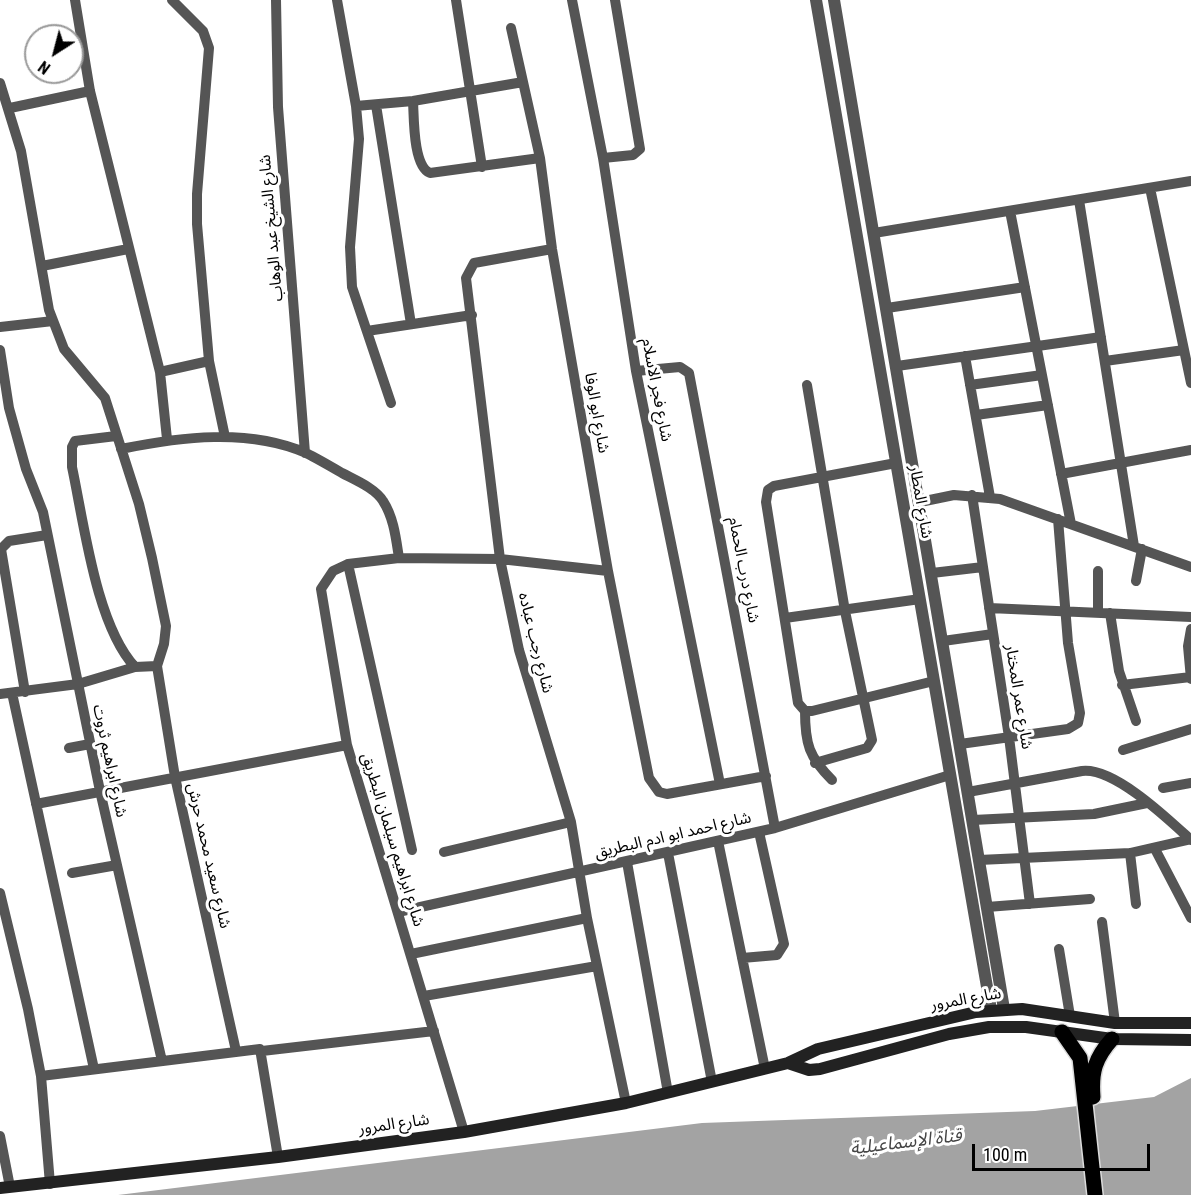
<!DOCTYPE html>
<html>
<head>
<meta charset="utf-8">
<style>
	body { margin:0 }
	#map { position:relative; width:1191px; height:1195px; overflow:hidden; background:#fff; font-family:"Roboto Condensed",sans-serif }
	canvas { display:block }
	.north { position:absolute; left:24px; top:24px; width:60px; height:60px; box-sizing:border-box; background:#fff; border:2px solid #999; border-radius:50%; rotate:216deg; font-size:16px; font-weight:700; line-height:24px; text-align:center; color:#000 }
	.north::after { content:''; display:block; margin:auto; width:21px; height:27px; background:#000; clip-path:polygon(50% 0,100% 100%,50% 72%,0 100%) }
	.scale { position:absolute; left:972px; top:1144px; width:178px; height:27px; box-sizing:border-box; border:3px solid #000; border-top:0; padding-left:8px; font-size:18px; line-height:21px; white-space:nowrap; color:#000; -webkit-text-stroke:4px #fff; paint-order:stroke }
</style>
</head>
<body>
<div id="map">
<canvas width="1191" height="1195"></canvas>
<div class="north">N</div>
<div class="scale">100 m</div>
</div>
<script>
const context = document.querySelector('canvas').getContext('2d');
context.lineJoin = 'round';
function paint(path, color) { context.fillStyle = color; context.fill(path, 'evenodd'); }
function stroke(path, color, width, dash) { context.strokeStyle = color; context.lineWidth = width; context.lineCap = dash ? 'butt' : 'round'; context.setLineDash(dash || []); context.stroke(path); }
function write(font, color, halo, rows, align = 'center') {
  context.font = font + ' "Roboto Condensed","Noto Sans Arabic",sans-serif'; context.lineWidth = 6; context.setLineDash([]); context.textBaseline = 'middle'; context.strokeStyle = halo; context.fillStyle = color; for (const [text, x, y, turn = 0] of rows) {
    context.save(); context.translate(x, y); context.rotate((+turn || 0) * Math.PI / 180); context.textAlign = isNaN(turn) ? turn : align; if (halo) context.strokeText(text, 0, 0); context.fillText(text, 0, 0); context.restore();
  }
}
paint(new Path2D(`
	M1191,1078v117h-1073l584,-72 333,-12 119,-14z`), '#a3a3a3');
const primary = new Path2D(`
	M1062,1032l18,26 15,137
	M1093,1097c-2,-25 2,-39 19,-58`);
stroke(primary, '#dbdbdb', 18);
stroke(new Path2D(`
	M75,0l15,91 70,281 7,67
	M172,0l31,31 6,17 -12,146v30l12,137 16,76
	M276,0l2,107 27,346
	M337,0l19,106 3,33 -9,108 2,40 39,116
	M456,0l26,167
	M572,0l31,158 33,213 84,413
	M511,28l29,130 12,91 56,322 41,207 10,14 8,2 99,-18
	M0,83l21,68 28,159 15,39 41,49 34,106 13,54 14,68 -2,18 -7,22 18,111 61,274
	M413,101c1,17 0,65 17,72l110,-15
	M376,105l35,219
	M356,106l57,-5 110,-19
	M10,108l80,-17
	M603,158l30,-3 7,-6 -25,-149
	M1150,188l41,195
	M1079,200l55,346
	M1010,211l61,313
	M874,233l317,-52
	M552,249l-78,14 -8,15 34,281 19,91 52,172 16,96 39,185
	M42,266l86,-17
	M887,308l138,-21
	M0,327l53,-6
	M367,331l105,-16
	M0,350l9,58 17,61 17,43 57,279 62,270
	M965,356l25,141
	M1105,361l79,-11
	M897,366l204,-29
	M636,371l44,-4 9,6 86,455
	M160,372l49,-11
	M807,385l38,226 27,129 -5,8 -52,15
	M970,385l72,-10
	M976,415l72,-10
	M116,436l-41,5 -3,6v20c12,56 24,158 63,200
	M121,449c59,-12 127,-21 185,4 12,6 24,13 36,20 13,7 33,15 41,28 11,17 13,38 16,57
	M896,463l-122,23 -6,4 -2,12 32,201 7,8h7l122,-30
	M1061,474l130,-24
	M972,495l37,242 21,167
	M920,502l34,-7 46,4 191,68
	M348,564l64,286
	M932,573l51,-6
	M1136,581l6,-32
	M989,608l202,9
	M1098,613v-42
	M1110,613l9,58 17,50
	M785,618l135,-19
	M1191,629l-3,17 3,33
	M943,641l50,-7
	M1122,685l69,-8
	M25,692l-24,-143 8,-8 38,-6
	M12,693l82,376
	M0,694l78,-10 57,-17 22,-1
	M805,711c0,33 4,46 27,69
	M960,744l108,-15 10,-6 2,-10 -12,-70 -10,-124
	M69,748l21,-4
	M1123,750l68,-21
	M1163,788l28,-5
	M968,792l114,-21c32,-4 86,48 109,69
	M36,804l311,-59
	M973,820l121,-6 53,-11
	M718,841l47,228
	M1155,849l36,69
	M444,852l127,-30
	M668,853l44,229
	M1130,853l6,51
	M979,860l151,-7 61,-14
	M627,862l41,231
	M72,873l45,-8
	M0,893l28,116 13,67 9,108
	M987,907l103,-8
	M398,912l377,-84 175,-53
	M1102,922l13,101
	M1059,949l11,67
	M411,954l176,-36
	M742,958l35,-3 7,-11 -25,-112
	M424,996l173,-30
	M262,1051l172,-20
	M41,1076l219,-27 18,108
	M464,1132l-117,-387 -26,-156 12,-18 15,-7 51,-6 101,1 108,12
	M0,1136l10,51`), '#555', 10);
stroke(new Path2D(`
	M816,0l175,1010
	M834,0l170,1009`), '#555', 12);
stroke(new Path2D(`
	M788,1063l21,7 11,-1 129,-35 40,-7h37l86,12 79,1
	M0,1188l278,-31 186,-25 162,-29 162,-40 30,-14 158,-37 46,-3 93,14h76`), '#222', 12);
stroke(primary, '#000', 15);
write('16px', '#000', '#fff', [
	["شارع الشيخ عبد الوهاب",272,228,-95],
	["شارع فجر الاسلام",656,390,79],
	["شارع ابو الوفا",596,413,80],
	["شارع المطار",920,502,80],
	["شارع درب الحمام",743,570,79],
	["شارع رجب عباده",535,643,76],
	["شارع عمر المختار",1018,697,81],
	["شارع ابراهيم ثروت",109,761,78],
	["شارع احمد ابو ادم البطريق",673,836,-13],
	["شارع ابراهيم سيلمان البطريق",392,840,73],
	["شارع سعيد محمد حرش",208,856,77],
	["شارع المرور",966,1000,-10],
	["شارع المرور",394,1125,-8]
]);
write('italic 18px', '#444', '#fff', [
	["قناة الإسماعيلية",906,1143,-7]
]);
</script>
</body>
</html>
